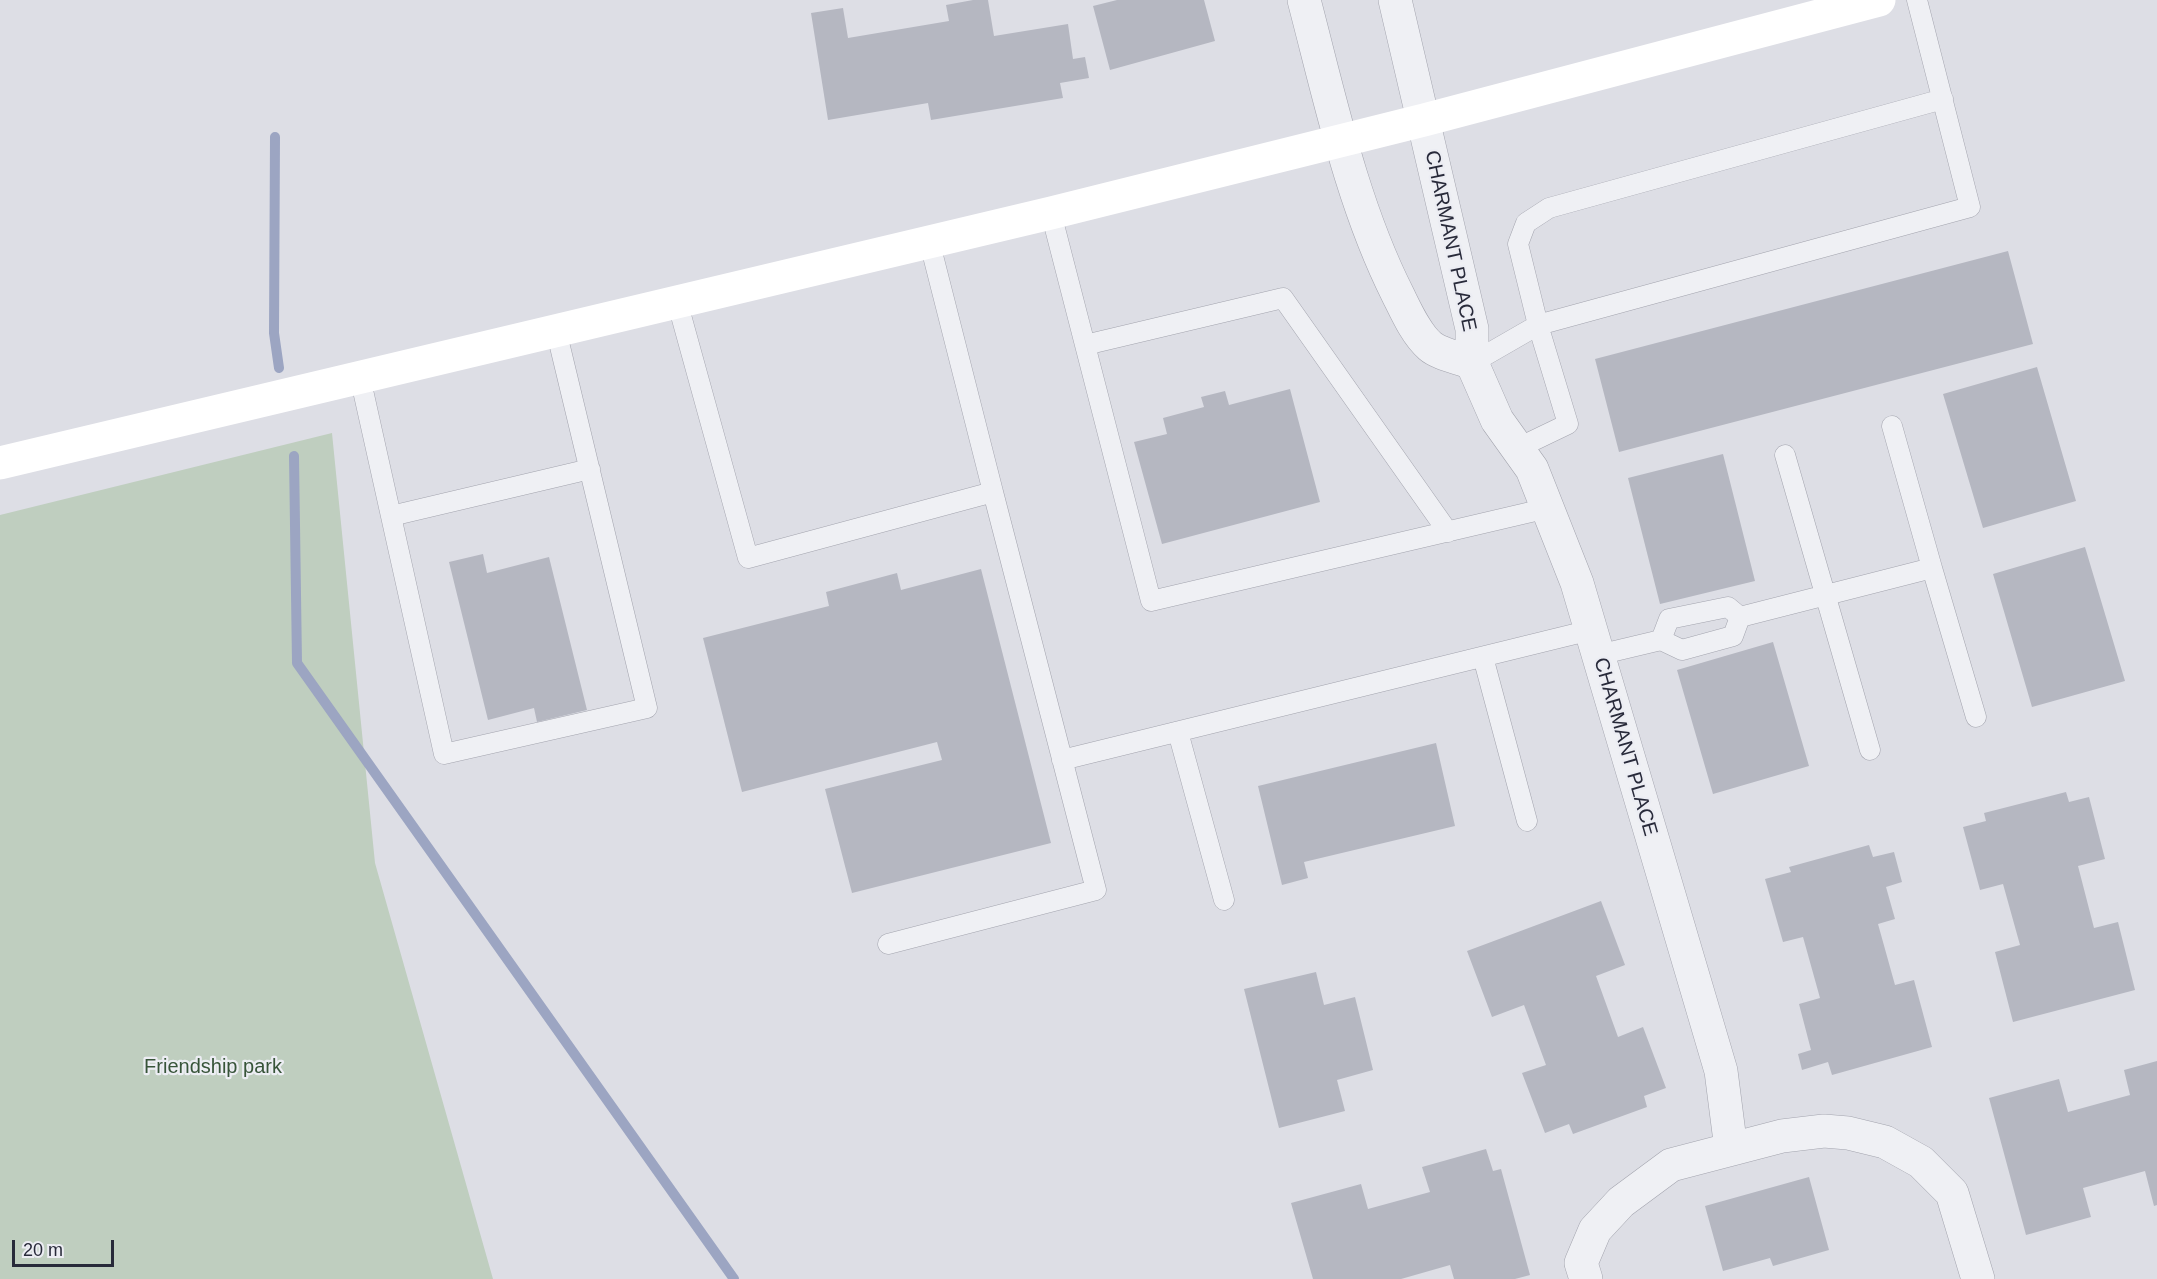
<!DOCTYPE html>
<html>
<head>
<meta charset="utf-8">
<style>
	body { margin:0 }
	#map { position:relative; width:2157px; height:1279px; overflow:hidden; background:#dddee5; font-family:Arial,sans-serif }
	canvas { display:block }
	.scale { position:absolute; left:12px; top:1240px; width:102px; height:27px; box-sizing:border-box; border:3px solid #282a3a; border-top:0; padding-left:8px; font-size:18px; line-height:21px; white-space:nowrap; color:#282a3a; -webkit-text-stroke:4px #ecedf3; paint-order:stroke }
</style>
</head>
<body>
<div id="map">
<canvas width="2157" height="1279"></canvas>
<div class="scale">20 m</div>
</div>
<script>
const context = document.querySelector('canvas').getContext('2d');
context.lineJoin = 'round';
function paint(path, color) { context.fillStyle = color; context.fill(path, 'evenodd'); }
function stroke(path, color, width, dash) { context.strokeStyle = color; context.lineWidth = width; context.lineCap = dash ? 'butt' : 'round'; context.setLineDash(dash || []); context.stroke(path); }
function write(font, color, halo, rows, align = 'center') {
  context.font = font + ' Arial,sans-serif'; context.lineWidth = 4.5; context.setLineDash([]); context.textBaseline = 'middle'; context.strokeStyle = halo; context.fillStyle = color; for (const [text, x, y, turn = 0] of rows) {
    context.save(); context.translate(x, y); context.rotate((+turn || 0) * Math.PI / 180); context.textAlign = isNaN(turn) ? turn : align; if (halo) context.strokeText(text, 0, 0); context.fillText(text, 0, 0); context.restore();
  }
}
paint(new Path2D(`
	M332,433l43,430 118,416h-493v-764z`), '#bfcebf');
stroke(new Path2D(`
	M275,137l-1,196 5,35
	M294,456l3,207 437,616`), '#9ca5c2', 10);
paint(new Path2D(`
	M973,0h15l6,36 74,-12 5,35 12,-2 4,21 -29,5 3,15 -132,22 -3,-17 -100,17 -17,-107 32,-5 5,30 101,-17 -3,-16z
	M1117,0h87l11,41 -105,29 -17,-64z
	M2008,251l25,93 -414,108 -24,-93z
	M2037,367l39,134 -93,27 -40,-134z
	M1290,389l30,113 -158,42 -28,-102 33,-8 -4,-16 41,-11 -3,-10 24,-6 4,14z
	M1723,454l32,127 -95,23 -32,-126z
	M2085,547l40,134 -93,26 -39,-133z
	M483,554l4,19 62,-16 38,153 -50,12 -3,-14 -46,12 -39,-158z
	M981,569l70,274 -199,50 -27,-104 117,-29 -5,-18 -195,50 -39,-154 126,-32 -3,-14 71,-19 4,17z
	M1773,642l36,124 -96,28 -36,-124z
	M1436,743l19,83 -151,36 4,16 -26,7 -24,-99z
	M2066,792l3,10 20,-5 16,62 -27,7 16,62 24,-6 17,68 -122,32 -18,-70 25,-7 -17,-61 -23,6 -17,-63 23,-6 -2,-8z
	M1869,845l4,12 21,-5 8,30 -16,5 9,32 -17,5 17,61 19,-5 18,67 -100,28 -4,-13 -26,8 -4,-16 13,-4 -12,-46 21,-6 -17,-61 -20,5 -18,-63 26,-7 -2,-5z
	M1601,901l24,64 -29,11 22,61 25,-10 23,61 -22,8 3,11 -74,27 -4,-10 -24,9 -23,-60 24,-8 -22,-60 -32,12 -25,-66z
	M1316,972l8,33 31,-8 18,73 -36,10 8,31 -66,17 -35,-139z
	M2157,1061v144l-3,1 -9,-35 -62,17 8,29 -65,18 -37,-137 70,-19 9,33 62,-17 -6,-25z
	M1486,1149l7,22 8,-2 29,106 -15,4h-61l-4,-14 -49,14h-88l-22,-76 70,-19 7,25 62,-17 -8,-25z
	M1809,1177l20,73 -56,16 -3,-8 -47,13 -18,-65z`), '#b5b7c1');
const lane = new Path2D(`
	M1051,213l100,388 397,-93
	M677,301l71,257 245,-66 -64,-252
	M1085,345l198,-47 165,234
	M1472,363l66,-38 432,-118 -53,-207
	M360,377l84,377 203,-46 -91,-378
	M1892,426l40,142
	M1518,448l50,-24 -30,-99 -20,-81 8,-21 23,-15 394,-109
	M1785,455l85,295
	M391,516l199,-47
	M1740,617l192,-49 44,149
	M1661,640l8,-21 59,-12 12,10
	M1598,655l63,-15 21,10 51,-14 7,-19
	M1483,657l44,164
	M1178,732l46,168
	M1062,760l529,-130
	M888,944l208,-54 -103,-398`);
const street = new Path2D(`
	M1304,0c26,99 48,204 94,295 8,16 18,39 32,51 9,8 30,12 42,17
	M1395,0l77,329v34l25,57 35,49 45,114 144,488 10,78
	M1586,1279l-5,-16 14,-33 26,-28 50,-37 111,-29 42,-5 24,2 37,9 36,20 31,31 26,86`);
stroke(lane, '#a3a4ae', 21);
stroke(street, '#a3a4ae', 34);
stroke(lane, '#eff0f4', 20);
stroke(street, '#eff0f4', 33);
stroke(new Path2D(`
	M0,463l1051,-250 373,-93 455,-120`), '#fff', 33);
write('20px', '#282a3a', '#ecedf3', [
	["CHARMANT PLACE",1450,241,78],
	["CHARMANT PLACE",1625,747,74]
]);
write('20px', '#375439', '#ecedf3', [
	["Friendship park",213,1067]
]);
</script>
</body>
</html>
